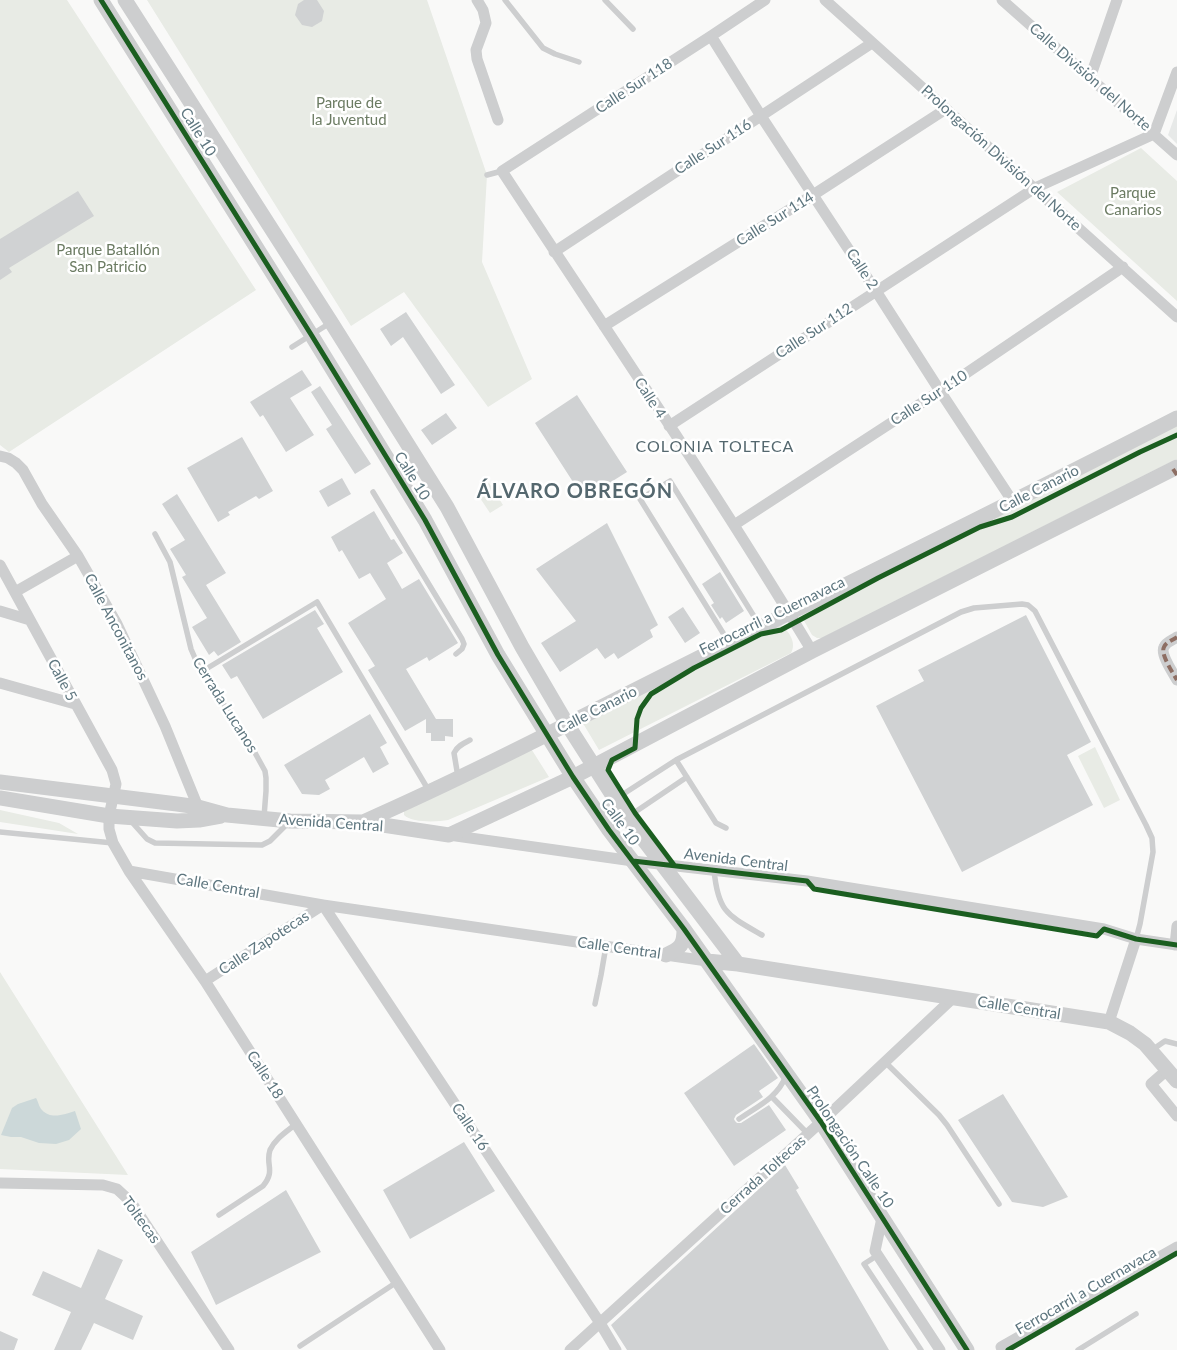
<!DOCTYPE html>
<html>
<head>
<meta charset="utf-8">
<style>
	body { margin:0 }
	canvas { display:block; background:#f9f9f8 }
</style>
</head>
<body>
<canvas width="1177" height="1350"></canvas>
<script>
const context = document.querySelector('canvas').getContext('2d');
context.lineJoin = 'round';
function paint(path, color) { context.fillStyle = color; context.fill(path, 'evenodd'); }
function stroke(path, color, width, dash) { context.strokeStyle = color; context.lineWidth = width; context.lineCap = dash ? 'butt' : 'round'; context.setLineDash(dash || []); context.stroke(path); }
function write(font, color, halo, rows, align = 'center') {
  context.font = font + ' Lato,sans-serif'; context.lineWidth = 5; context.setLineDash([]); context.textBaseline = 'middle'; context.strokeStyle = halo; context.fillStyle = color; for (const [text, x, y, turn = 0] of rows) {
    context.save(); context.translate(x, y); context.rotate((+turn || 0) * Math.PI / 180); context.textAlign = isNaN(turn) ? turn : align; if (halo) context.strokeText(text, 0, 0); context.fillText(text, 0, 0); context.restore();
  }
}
paint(new Path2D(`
	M1177,110v34l-9,-9z`), '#e7e9e8');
paint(new Path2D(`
	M0,0h67l189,290 -247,162 -9,-7z
	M147,0h280l60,175 -5,87 50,117 -44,28 -84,-115 -53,34z
	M1141,148l36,33v120l-120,-109z
	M1177,422v37l-355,179h-5l-5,-3 -10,-18 1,-5z
	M489,483l14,22 -13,8 -14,-21z
	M781,625c8,6 16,18 10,28l-192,97 -18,-30z
	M530,747l19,30 -101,43c-11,2 -36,3 -44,-5v-4z
	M1095,747l25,53 -16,8 -26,-52z
	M0,810l59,13 19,11 -78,-12z
	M0,972l128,203 -128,-6z`), '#e8ebe5');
paint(new Path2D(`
	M36,1098c2,3 3,9 6,12 9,10 23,4 33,1l6,18 -12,11 -13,4 -17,-1 -18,-6h-10l-10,-2 11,-27 6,-4z`), '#ccd8d9');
paint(new Path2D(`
	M304,0h13l7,11 -2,10 -10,6 -10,-2 -7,-10 3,-11z
	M78,191l16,25 -85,52 3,4 -12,8v-41z
	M406,312l49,73 -14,9 -38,-57 -12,9 -11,-17z
	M302,370l10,15 -22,13 24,37 -28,17 -23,-37 -3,2 -10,-15z
	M320,386l51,78 -16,10 -29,-45 6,-4 -21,-33z
	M577,395l50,77 -43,27 -49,-76z
	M446,413l11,15 -25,17 -11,-15z
	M242,437l31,54 -14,8 -3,-3 -28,16 2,3 -12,7 -31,-54z
	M342,478l9,16 -23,13 -9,-16z
	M177,494l49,79 -20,12 35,57 -23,14 -4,-5 -5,4 -17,-28 15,-9 -25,-41 4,-2 -16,-26 15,-9 -23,-36z
	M374,511l17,29 3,-1 9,14 -16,10 15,26 17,-10 39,64 -29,18 -2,-4 -21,12 30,50h17v18l-8,-1v5h-14v-8h-5v-14l-21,12 -37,-61 7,-4 -27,-43 38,-24 -16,-26 -11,6 -17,-29 -3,2 -8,-15z
	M607,523l51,102 -8,5 3,7 -35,22 -4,-6 -9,6 -8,-11 -37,24 -19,-29 35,-22 -40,-52z
	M720,572l24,39 -18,12 -4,-6 -2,2 -9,-14 3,-2 -12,-19z
	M683,607l17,26 -15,10 -17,-26z
	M315,610l9,14 -7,4 26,44 -80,47 -26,-43 -6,3 -9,-14z
	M1026,615l65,127 -24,13 26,50 -131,67 -86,-166 48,-25 -6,-11z
	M370,714l17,29 -7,4 9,17 -16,9 -9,-16 -39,23 5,9 -11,6 -17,-1 -18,-29z
	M754,1044l24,34 -19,13 4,6 -27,18 -2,4 1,2 2,2h4l28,-18 17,25 -52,36 -50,-73z
	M1003,1094l65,103 -25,10 -31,-5 -54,-82z
	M464,1142l31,49 -85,48 -27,-49z
	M785,1165l14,23 -3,2 93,160h-262l-16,-25z
	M286,1190l35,62 -105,53 -25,-53z
	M98,1249l25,11 -18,39 38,17 -10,24 -39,-17 -13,27h-27l17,-38 -39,-17 11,-24 38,17z
	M0,1331l18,8 -4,11h-14z`), '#d0d2d3');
stroke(new Path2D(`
	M505,0l38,48 12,6 24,8
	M605,0l28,29
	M487,175l15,-4
	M292,347l38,-24
	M373,492l89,147 2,5 -2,5 -6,5
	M155,534l15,28 21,87 10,23 38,54 15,25 11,20 1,7v13l-2,26
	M728,641l-88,-142 30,-18 90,145
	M201,672l116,-70 112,189
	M676,760l40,63 10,5
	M458,777l-4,-24c3,-7 10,-10 16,-13
	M597,811l79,-51 285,-148 13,-4 48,-4 6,1 7,6 111,214 6,13 1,14 -13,72 -4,15
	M131,821l16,18 8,4 107,2 8,-4 17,-17
	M610,829l77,-52
	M0,832l113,11
	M714,870c4,42 13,45 48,65
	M595,1004l6,-29 5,-29
	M1152,1050l13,-9 12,3
	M885,1062l54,53 8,10 52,79
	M772,1097l36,37
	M739,1119c19,-13 38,-21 47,-43
	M219,1215l44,-29c13,-16 2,-21 7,-36 5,-11 16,-18 26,-26
	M878,1255l-14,9 57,86
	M300,1346l97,-64
	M1078,1350l58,-36`), '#cdcecf', 5.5);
stroke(new Path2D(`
	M477,0l6,10 3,13 -10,27 1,9 21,61
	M765,0l-54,36 -209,135c104,159 212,317 310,480
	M825,0l352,317
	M1002,0l175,155
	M711,36l50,80 115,175 64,100 73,111
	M1090,78l27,-78
	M554,252l318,-209
	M604,326l209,-131 133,-86
	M669,426l366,-238 119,-54 23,-62
	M0,456l8,2 8,5 7,7 19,34 36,52 39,68 48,102 33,81v5
	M734,525l206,-134 183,-124
	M0,565l112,205 4,14 -7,32v13l4,14 16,28 76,110 235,369
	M15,592l63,-36
	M0,611l30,9
	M1177,637c-4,3 -11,5 -13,10 -4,7 9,26 13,33
	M0,683l75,21
	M449,835l184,26 174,20 297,48 32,10 41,6
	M129,871l194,34 384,56
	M323,905l277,418 16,27
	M1175,945l2,-19
	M205,981l118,-76
	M1109,1022l27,-83
	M1167,1070l-16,14 26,32
	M0,1183l103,2 14,4 14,13 98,148
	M882,1218l-7,33 65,99
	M1001,1347l176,-100
	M570,1350l251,-228 132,-124`), '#cdcecf', 11);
stroke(new Path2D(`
	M101,0l211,336 113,184 73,135 75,122 36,53 75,99 137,193 146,228
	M125,0l206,322 116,185 75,140 45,77 60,94 111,146
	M0,782l177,22 21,3 29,8 63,6 73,1 86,13 124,-58 239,-126 365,-184
	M0,798l109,18 68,5 22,-1 22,-4
	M363,822c136,-60 265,-130 398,-195 139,-69 278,-138 416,-209
	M666,955c15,-7 18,-10 18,-26
	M707,961l31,3 371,58 21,11 15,11 32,37`), '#cdcecf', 15);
stroke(new Path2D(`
	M1173,469l4,6
	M1177,637c-4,3 -11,5 -13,10 -4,7 9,26 13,33`), '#8d6e63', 4, [8, 4]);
stroke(new Path2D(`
	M101,0l211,336 113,184 73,135 75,122 36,53 75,99 137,193 146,228
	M633,861l174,20 7,8 283,47 7,-7 32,10 41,6
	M674,865l-39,-52 -27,-43 4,-10 23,-12 2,-29 4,-11 10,-14 43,-26 67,-34 20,-4 97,-52 102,-51 32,-10 128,-65 37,-17
	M1008,1350l169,-97`), '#1b5e20', 5);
write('15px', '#5e767f', '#fff', [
	["Calle División del Norte",1090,77,41],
	["Calle Sur 118",634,86,-33],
	["Calle 10",198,132,58],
	["Calle Sur 116",713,147,-33],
	["Prolongación División del Norte",1001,158,42],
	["Calle Sur 114",775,219,-32],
	["Calle 2",862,269,57],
	["Calle Sur 112",814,331,-33],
	["Calle 4",650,398,57],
	["Calle Sur 110",929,398,-33],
	["Calle 10",412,476,58],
	["Calle Canario",1039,489,-27],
	["Ferrocarril a Cuernavaca",772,616,-26],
	["Calle Anconitanos",116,627,62],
	["Calle 5",62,680,62],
	["Cerrada Lucanos",225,705,58],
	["Calle Canario",597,710,-27],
	["Calle 10",620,822,54],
	["Avenida Central",331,823,4],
	["Avenida Central",736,860,7],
	["Calle Central",218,886,10],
	["Calle Zapotecas",264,943,-33],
	["Calle Central",619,948,8],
	["Calle Central",1019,1008,9],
	["Calle 18",265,1075,57],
	["Calle 16",470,1127,56],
	["Prolongación Calle 10",850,1147,56],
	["Cerrada Toltecas",763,1175,-42],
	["Toltecas",141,1220,54],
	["Ferrocarril a Cuernavaca",1086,1291,-30]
]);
write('15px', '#6b7b62', '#fff', [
	["Parque de",349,103],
	["la Juventud",349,120],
	["Parque",1133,193],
	["Canarios",1133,210],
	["Parque Batallón",108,250],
	["San Patricio",108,267]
]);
context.letterSpacing = '1px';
write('16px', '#55686f', '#fff', [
	["COLONIA TOLTECA",715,447]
]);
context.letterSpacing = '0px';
context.letterSpacing = '1px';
write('bold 20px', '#55686f', '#fff', [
	["ÁLVARO OBREGÓN",575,492]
]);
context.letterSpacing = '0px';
</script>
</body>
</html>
